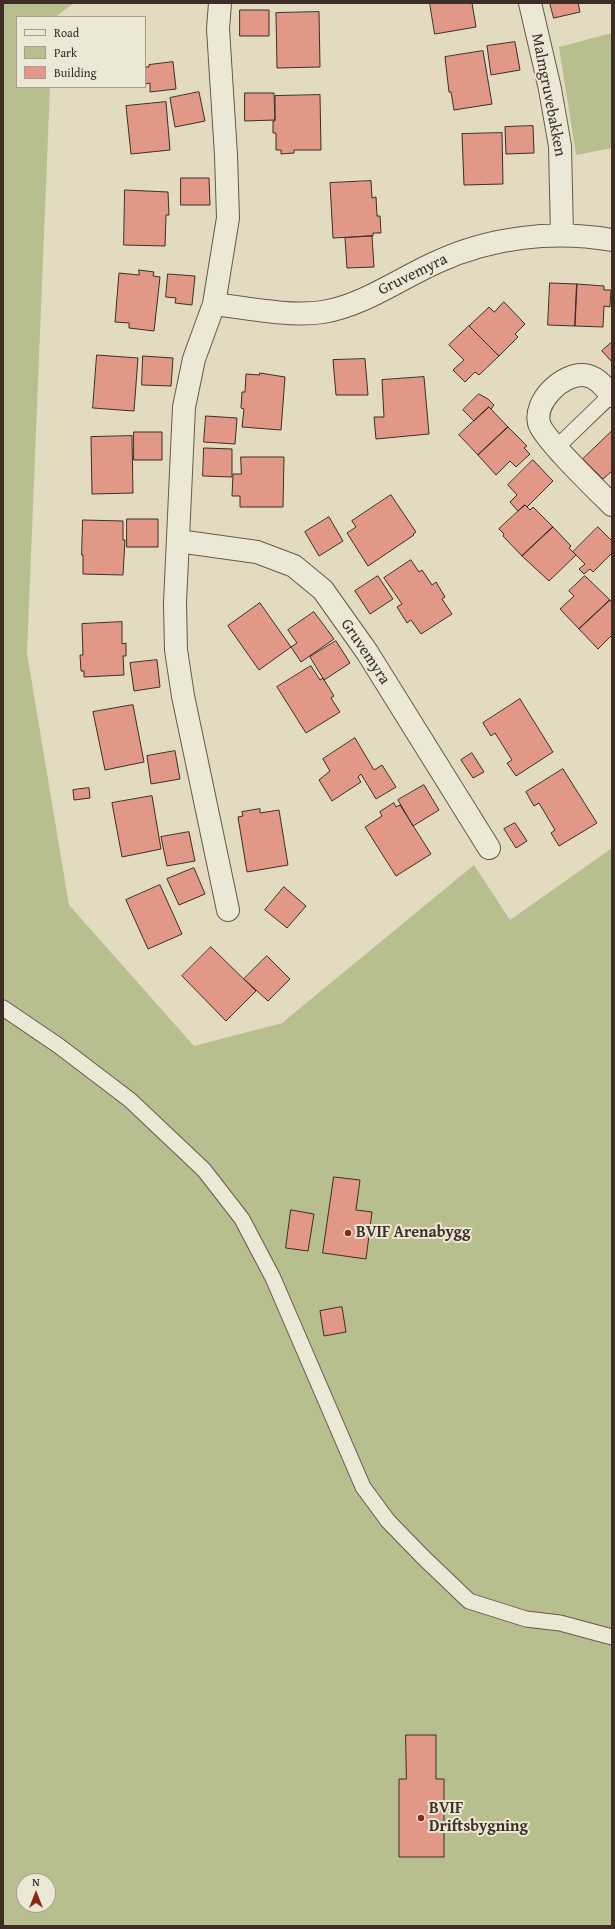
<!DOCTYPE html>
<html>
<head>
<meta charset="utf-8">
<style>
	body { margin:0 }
	#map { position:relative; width:615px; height:1929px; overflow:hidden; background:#e2dbc0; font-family:"Gentium Book Plus",serif }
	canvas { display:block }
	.frame { position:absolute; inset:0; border:4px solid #3e2d27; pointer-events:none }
	.legend { position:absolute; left:16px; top:16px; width:130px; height:72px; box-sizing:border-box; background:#ece8d6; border:1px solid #a69d90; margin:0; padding:5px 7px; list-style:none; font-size:12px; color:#3e2d27 }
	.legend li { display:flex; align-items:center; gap:8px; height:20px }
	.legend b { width:20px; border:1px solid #a69d90 }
	.north { position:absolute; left:16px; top:1873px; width:40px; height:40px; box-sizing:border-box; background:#ece8d6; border:1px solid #a69d90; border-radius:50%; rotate:0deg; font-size:11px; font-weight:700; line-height:16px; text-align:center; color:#3e2d27 }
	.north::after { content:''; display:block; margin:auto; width:14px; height:18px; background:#8f2418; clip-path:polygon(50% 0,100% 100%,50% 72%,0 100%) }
</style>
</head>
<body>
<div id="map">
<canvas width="615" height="1929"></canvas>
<div class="frame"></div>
<ul class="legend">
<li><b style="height:5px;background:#ece8d6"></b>Road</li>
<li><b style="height:11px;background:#b8bf8f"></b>Park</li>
<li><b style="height:11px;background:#e19887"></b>Building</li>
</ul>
<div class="north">N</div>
</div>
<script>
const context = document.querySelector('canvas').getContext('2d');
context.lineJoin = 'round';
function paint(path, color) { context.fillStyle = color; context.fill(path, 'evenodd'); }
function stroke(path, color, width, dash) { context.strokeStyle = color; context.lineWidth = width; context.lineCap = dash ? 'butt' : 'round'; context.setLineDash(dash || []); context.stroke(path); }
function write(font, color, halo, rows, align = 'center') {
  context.font = font + ' "Gentium Book Plus",serif'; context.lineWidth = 4; context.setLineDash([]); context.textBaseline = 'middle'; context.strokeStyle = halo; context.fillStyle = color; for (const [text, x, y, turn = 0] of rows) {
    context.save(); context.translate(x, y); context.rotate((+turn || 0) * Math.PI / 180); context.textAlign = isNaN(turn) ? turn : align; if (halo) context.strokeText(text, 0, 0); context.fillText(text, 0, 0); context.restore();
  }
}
paint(new Path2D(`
	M3,3h71l-19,14h-38v70h33l-23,566 42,252 125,141 88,-23 192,-158 36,55 102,-72v1078h-609zM24,1881h24v24h-24z
	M612,33v115l-36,7 -17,-108z`), '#b8bf8f');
const building = new Path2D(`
	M430,3h42l4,24 -41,7z
	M550,3h28l2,9 -26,6z
	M240,10h29v26h-29z
	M319,12l1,55 -43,1 -1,-55z
	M515,42l5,28 -29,5 -4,-29z
	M483,51l9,53 -38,6 -3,-18h-2l-4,-35z
	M173,62l3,27 -26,3v-9l-5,1v-17h4v-2z
	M199,92l6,29 -30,6 -5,-29z
	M245,93h29l1,27 -30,1z
	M320,95l1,55h-27v3l-13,1v-4h-5v-17h-3v-12h2v-25z
	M166,102l4,48 -39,4 -5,-48z
	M533,126l1,27 -28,1 -1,-27z
	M502,133l1,51 -39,1 -2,-51z
	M181,178h28l1,27h-29z
	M371,181l1,17 4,-1 1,19h3l1,17h-8v3l-40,2 -3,-55z
	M125,190l43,2 1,23h-3l-1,31 -41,-1z
	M372,236l2,31 -27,1 -2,-30z
	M139,270l15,2 -1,4 7,1 -6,54 -25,-3v-5l-14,-1 4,-49 20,2z
	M168,274l27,2 -3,29 -17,-2 1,-5 -10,-1z
	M550,283l27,1 -2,42 -27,-1z
	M577,284l27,2v4h7l-1,17 -6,-1 -1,21 -28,-1z
	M504,302l21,22 -10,10 3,3 -19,19 -30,-30 20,-19 5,5z
	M469,326l30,30 -20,19 -4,-3 -10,10 -12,-12 11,-10 -15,-15z
	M612,342v20l-10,-11z
	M97,355l41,3 -4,53 -41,-3z
	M143,356l30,2 -2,28 -29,-1z
	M365,359l3,36h-32l-3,-35z
	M260,373l25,4 -4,53 -39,-3 2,-18 -3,-1 1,-16h3l1,-18 13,1z
	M424,377l5,57 -53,5 -2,-22h10l-2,-37z
	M479,394l9,5 6,6 -3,4 -2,-2 -15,14 -11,-11z
	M489,407l19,20 -30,28 -19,-20z
	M206,416l31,2 -2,26 -31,-2z
	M508,427l19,19 -3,2 6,6 -14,13 -6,-6 -14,14 -18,-20z
	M612,431v40l-9,8 -20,-20z
	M134,432h28v28h-28z
	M132,436l1,57 -41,1 -1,-57z
	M204,448l28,1v28l-29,-1z
	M241,457h43l-1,50h-43v-11h-8l1,-22h8z
	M533,460l20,21 -26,26 -2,-2 -7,6 -8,-9 7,-7 -9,-10z
	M391,495l25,37 -3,2 1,1 -46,31 -21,-33 9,-6 -4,-6z
	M525,505l5,5 3,-3 20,20 -31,29 -19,-20 1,-2 -5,-5z
	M329,517l14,24 -24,15 -14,-24z
	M127,519h31v28h-31z
	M83,520l40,1v19h2l-2,35 -40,-1v-19h-1z
	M553,527l18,19 -2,2 7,7 -27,26 -27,-25z
	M598,527l14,14v12l-19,19 -3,-3 -6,5 -5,-5 6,-5 -12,-12z
	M411,560l8,12 3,-2 10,15 4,-3 9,15 -3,2 10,15 -31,20 -10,-14 -4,3 -10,-16 5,-3 -18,-26z
	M378,576l15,23 -23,15 -15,-23z
	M585,576l25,24 -31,29 -19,-20 14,-13 -5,-5z
	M610,600l2,3v32l-14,14 -19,-20z
	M260,603l31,44 -32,23 -31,-44z
	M314,612l20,27 -33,23 -10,-15 6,-4 -9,-13z
	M122,622v22l4,-1v13h-3l1,19 -40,2v-6h-3l-1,-16h3l-1,-31z
	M336,641l14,22 -26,17 -14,-23z
	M157,660l3,27 -26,4 -4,-28z
	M311,666l9,14 3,-2 11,18 -3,2 9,14 -34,21 -29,-46z
	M520,699l33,53 -37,24 -9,-13 5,-3 -17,-27 -4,3 -8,-13z
	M133,705l11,57 -39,8 -12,-58z
	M355,738l19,32 8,-5 14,22 -20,12 -15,-25 -3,3 3,5 -29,19 -13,-21 11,-9 -7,-12z
	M175,751l5,28 -29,5 -4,-28z
	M472,753l12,19 -11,6 -12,-18z
	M563,769l34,54 -38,23 -8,-13 4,-3 -16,-27 -5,3 -8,-14z
	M424,785l15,25 -26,16 -15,-26z
	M89,788l1,10 -16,2 -1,-10z
	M152,796l9,53 -39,8 -10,-54z
	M394,803l2,4 4,-2 31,49 -35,22 -31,-49 17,-11 -2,-4z
	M260,809v4l19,-3 9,55 -41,7 -9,-55 5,-1 -1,-4z
	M515,823l12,18 -11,7 -12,-19z
	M189,832l6,29 -28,5 -6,-29z
	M194,868l11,26 -26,11 -12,-26z
	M160,885l22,49 -34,15 -22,-49z
	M284,887l22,19 -19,22 -22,-18z
	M211,947l45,44 -30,30 -44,-45z
	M267,956l23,23 -22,22 -24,-22z
	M334,1177l26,3 -4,30 16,2 -6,47 -43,-6z
	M291,1210l23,4 -6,37 -22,-3z
	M342,1307l4,25 -22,4 -4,-25z
	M406,1735h30v44h8v78h-45v-78h7z`);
paint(building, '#e19887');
stroke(building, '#3e2d27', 1);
const lane = new Path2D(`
	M556,448l55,-53
	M3,1008l56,38 71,54 74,70 38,49 31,59 90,209 25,34 35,36 46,44 57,18 34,4 52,14`);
const street = new Path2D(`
	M220,3l-2,26 8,126 2,63 -14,86 -20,55 -10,48 -9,196 1,47 7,46 45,214
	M530,3l20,86 10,57 2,89
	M214,304c33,4 76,13 109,8 41,-7 76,-33 114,-50 54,-25 116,-32 175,-22
	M612,396c-8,-9 -15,-20 -29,-21 -21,-1 -49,26 -44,48 3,14 60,69 73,82
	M178,541l79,11 37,14 29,24 44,62 122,196`);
stroke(lane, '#67584d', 17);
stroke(street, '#67584d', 24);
stroke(lane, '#ece8d6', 15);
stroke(street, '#ece8d6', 22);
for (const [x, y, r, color] of [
	[348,1233,4,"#8f2418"],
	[421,1818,4,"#8f2418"]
]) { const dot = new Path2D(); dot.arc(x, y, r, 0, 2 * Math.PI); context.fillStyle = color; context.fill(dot); stroke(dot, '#ece8d6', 1.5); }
write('16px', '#3e2d27', '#ece8d6', [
	["Malmgruvebakken",548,95,79],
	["Gruvemyra",413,275,-26],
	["Gruvemyra",365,652,56]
]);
write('bold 16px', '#3e2d27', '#ece8d6', [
	["BVIF Arenabygg",356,1233],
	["BVIF",429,1809],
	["Driftsbygning",429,1827]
], 'left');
</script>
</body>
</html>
